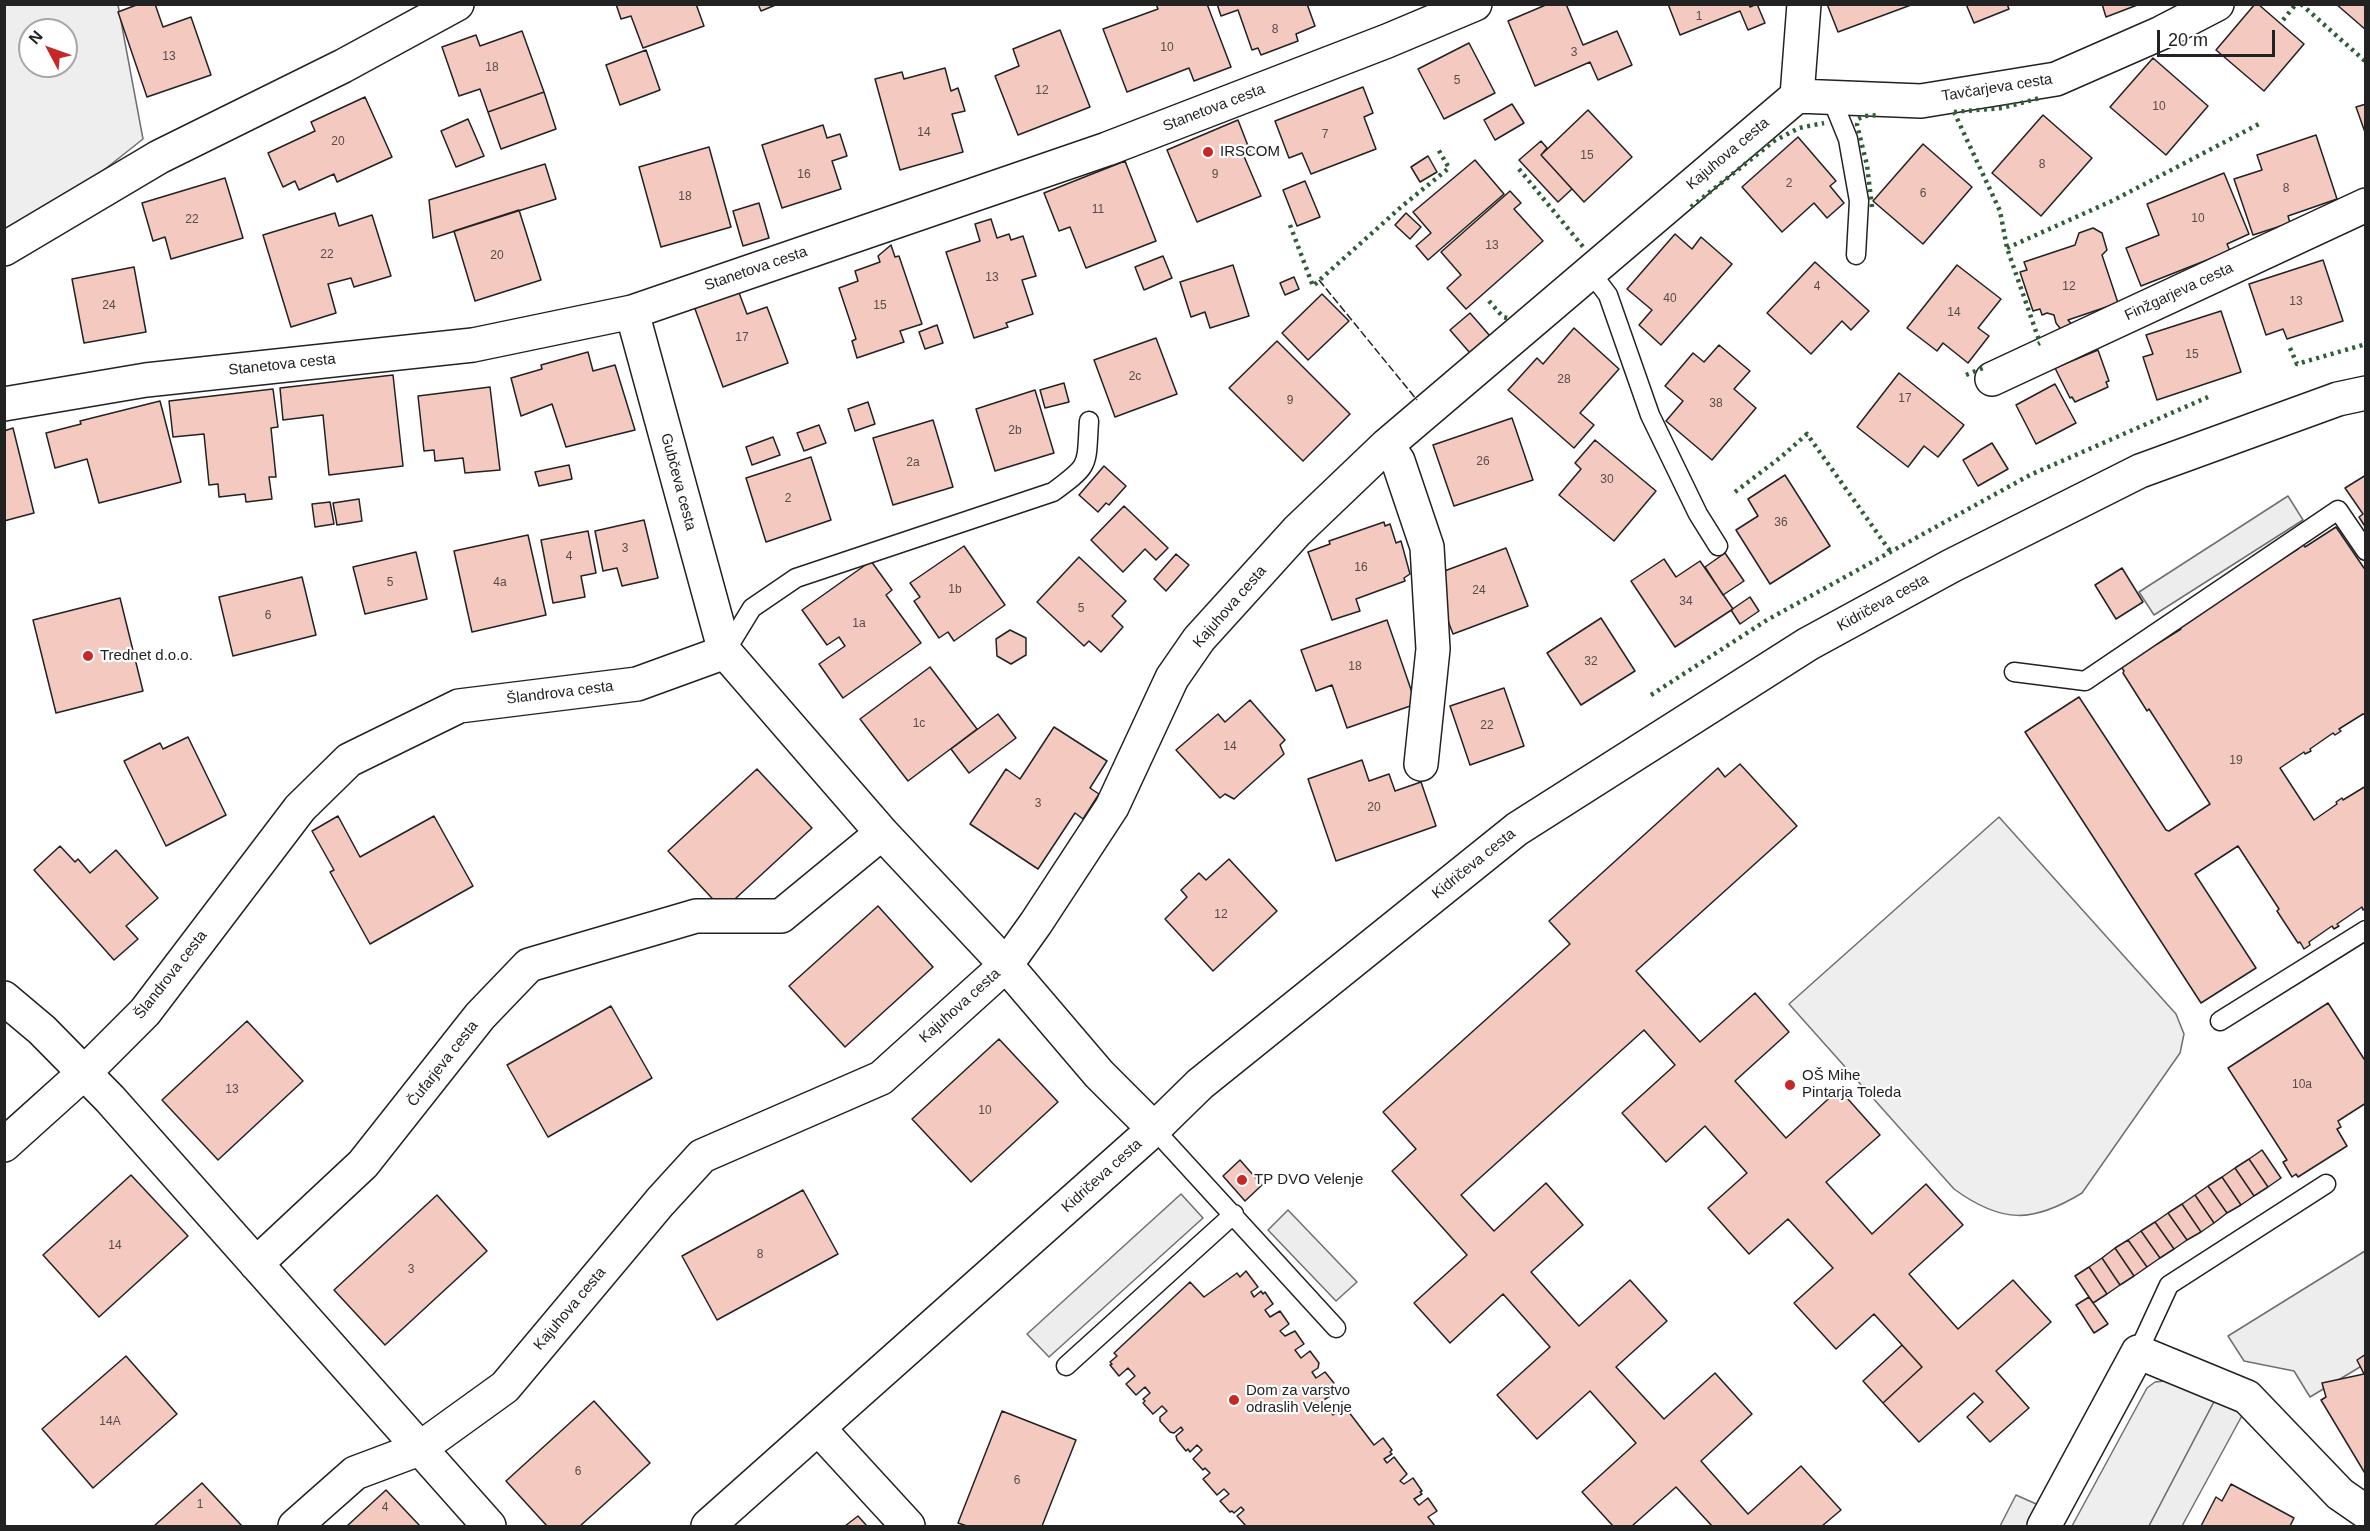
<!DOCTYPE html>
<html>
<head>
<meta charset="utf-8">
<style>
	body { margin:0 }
	#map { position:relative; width:2370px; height:1531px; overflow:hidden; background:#fff; font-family:Arial,sans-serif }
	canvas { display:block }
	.frame { position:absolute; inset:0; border:6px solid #222; pointer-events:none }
	.north { position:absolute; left:18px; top:18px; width:60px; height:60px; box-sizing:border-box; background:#fff; border:2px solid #a7a7a7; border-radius:50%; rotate:311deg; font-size:16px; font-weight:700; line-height:24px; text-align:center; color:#222 }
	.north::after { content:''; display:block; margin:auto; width:21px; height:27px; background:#c62828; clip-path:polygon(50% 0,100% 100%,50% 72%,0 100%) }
	.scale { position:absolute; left:2157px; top:30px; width:118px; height:27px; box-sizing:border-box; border:3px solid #222; border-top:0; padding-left:8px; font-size:18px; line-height:21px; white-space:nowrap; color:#222; -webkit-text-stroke:4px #fff; paint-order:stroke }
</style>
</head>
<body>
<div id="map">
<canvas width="2370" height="1531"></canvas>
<div class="frame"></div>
<div class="north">N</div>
<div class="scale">20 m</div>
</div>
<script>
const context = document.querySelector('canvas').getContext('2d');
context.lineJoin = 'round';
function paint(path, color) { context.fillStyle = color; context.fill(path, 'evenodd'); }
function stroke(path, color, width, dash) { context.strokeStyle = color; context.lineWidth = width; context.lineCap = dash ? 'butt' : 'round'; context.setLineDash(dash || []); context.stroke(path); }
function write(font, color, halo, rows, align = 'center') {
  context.font = font + ' Arial,sans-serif'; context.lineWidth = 4.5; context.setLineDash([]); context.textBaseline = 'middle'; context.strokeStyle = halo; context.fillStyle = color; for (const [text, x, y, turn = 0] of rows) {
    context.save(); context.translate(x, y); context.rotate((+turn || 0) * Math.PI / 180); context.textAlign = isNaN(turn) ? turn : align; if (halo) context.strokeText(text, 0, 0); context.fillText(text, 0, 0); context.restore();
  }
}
const green = new Path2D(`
	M4,5h114l25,134 -53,42 -86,55zM30,30h36v36h-36z
	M1999,817l177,197 8,20 -4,19 -98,140c-49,30 -80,31 -128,-4l-165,-185z
	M2165,1381l51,17 -67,128h-77l75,-138 8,-6z`);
paint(green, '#eee');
stroke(green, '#6f6f6f', 1.5);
const parking = new Path2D(`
	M2288,496l15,24 -149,95 -15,-23z
	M1181,1194l22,24 -154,139 -22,-23z
	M1288,1210l69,72 -21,19 -68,-71z
	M2365,1251v113l-55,33 -16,-26 -50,-10 -16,-25z
	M2216,1398l28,14 -62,114h-33z
	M2016,1495l27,12 7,19h-50z`);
paint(parking, '#ededed');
stroke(parking, '#6f6f6f', 1.5);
const building = new Path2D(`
	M139,4h16l8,23 28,-10 20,58 -64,22 -29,-85z
	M616,4h80l8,22 -61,22 -12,-32 -10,3z
	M758,4h20l-17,7z
	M1156,4h51l24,63 -37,14 -5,-13 -62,24 -24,-63 55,-20z
	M1217,4h90l8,22 -19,8 2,7 -37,14 -3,-7 -6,2 -14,-40 -17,6z
	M1548,4h18l17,41 34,-14 15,34 -34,15 -8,-18 -55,24 -27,-65z
	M1668,4h81l1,3 7,-3 8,19 -17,7 -8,-19 -60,24z
	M1827,4h84v1l-73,27z
	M1966,4h41l2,5 -35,14z
	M2102,4h38l-34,13z
	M2255,4h3l46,40 -40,47 -48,-41z
	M2336,4h30v26z
	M1060,30l30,77 -72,28 -23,-59 24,-10 -6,-17z
	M522,31l22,61 -56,20 -8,-23 -21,7 -17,-49 34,-12 4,11z
	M1469,43l26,50 -51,26 -26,-50z
	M646,50l14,40 -40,15 -14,-40z
	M2153,58l55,48 -42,49 -56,-48z
	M945,68l6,23 7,-3 7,23 -13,3 11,38 -63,18 -25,-91 27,-7 2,7z
	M1363,87l10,26 -9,4 12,32 -65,25 -9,-21 -13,5 -14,-37z
	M544,92l12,37 -55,20 -13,-37z
	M365,97l27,60 -55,25 -3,-8 -35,16 -4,-9 -12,6 -15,-34 47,-22 -4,-9z
	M1512,104l12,19 -29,17 -11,-20z
	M2366,104v31l-10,-28z
	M1588,110l44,47 -48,45 -43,-47z
	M2043,115l49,43 -51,58 -49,-43z
	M468,119l16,37 -28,11 -15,-36z
	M1238,120l12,31 -7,3 18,42 -64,26 -30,-72z
	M823,125l4,13 13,-4 7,22 -15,5 9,28 -59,19 -20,-63z
	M2316,135l21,64 -49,17 2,7 -37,12 -19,-56 28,-9 -5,-15z
	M1798,137l38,44 -6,5 14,17 -17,15 -13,-15 -32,29 -40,-45z
	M1541,141l6,7 -6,7 31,34 -14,13 -39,-42z
	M1923,144l49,43 -49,57 -50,-43z
	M709,147l22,80 -70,20 -22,-80z
	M1428,156l9,16 -17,10 -9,-15z
	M1475,160l29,34 -76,66 -12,-14 15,-13 -18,-21z
	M1125,161l31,80 -70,27 -16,-41 -11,4 -15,-38z
	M545,164l11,35 -123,39 -4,-38z
	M2224,173l25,61 -22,10 3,7 -89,35 -15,-38 33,-13 -12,-31z
	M225,178l18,60 -72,21 -6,-22 -12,4 -11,-38z
	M1305,181l15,36 -23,9 -14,-36z
	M1510,191l11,12 -7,6 29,32 -77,68 -19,-21 14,-13 -20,-23z
	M759,203l10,35 -26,8 -10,-35z
	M519,210l22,70 -66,21 -21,-70z
	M335,213l4,13 33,-11 19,61 -37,11 -3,-9 -23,6 8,29 -45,14 -28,-92z
	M1406,213l15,14 -11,12 -15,-14z
	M991,219l6,19 12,-4 2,6 12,-4 13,40 -14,4 11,34 -27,9 2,4 -34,11 -28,-86 34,-11 -5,-17z
	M2093,228l9,5 5,17 -5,5 16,48 -50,17 7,8 -12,4 -7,-9 -2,-8 -7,-2 -5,2 -2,-6 -7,2 -13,-39 7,-2 -3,-8 51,-17 4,-12z
	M1675,234l17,15 9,-12 31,27 -71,81 -22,-20 13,-15 -25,-21z
	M891,245l4,12 4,-1 23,68 -22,7 4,11 -47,16 -5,-17 4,-2 -17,-51 19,-7 -3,-10 25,-9 -2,-6z
	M1163,256l9,22 -28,12 -9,-23z
	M2323,260l20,61 -56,18 -4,-10 -17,6 -17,-51z
	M1815,262l54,49 -18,19 -9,-9 -31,33 -44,-41z
	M1233,265l16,51 -39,12 -5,-16 -14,5 -11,-35z
	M1957,265l44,34 -23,29 11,8 -21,27 -25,-20 -6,8 -30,-23z
	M134,267l12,65 -62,11 -12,-64z
	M1294,277l5,12 -14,6 -5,-12z
	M738,290l9,24 20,-7 21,56 -65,24 -29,-81z
	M1322,294l27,27 -41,39 -26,-27z
	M2221,311l20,61 -84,28 -14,-43 10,-3 -7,-19z
	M1470,313l20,23 -20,17 -20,-23z
	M937,325l6,18 -18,6 -6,-17z
	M1574,328l45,41 -39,44 14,12 -20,23 -66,-58 29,-32 6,6z
	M1156,338l21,56 -62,23 -21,-57z
	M1277,341l73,73 -47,47 -74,-73z
	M1719,345l31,26 -16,18 22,19 -44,52 -46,-39 17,-20 -18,-15 28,-33 11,9z
	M2098,350l11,31 -3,1 2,5 -33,15 -3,-5 -2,1 -15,-30z
	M588,352l5,19 22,-6 20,65 -69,17 -14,-43 -31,12 -10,-38 31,-9 -1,-4z
	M1899,373l65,52 -26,32 -14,-11 -16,21 -51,-40z
	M393,375l10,91 -74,9 -6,-60 -40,5 -3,-32z
	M1064,383l5,19 -24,6 -5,-18z
	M2055,384l21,39 -40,21 -20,-39z
	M490,387l10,83 -35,3 -2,-15 -28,3 -1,-11 -10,1 -6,-55z
	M273,389l5,38 -7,1 5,49h-7l3,22 -26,3 -1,-8 -26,3 -1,-13 -9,1 -5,-51 -31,3 -4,-36z
	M1035,390l19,63 -59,18 -19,-62z
	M160,401l21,81 -82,21 -12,-44 -32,9 -9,-35 35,-9 -1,-3z
	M868,402l7,22 -20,7 -7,-22z
	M1512,418l21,62 -79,26 -21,-61z
	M933,420l20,67 -60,18 -20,-67z
	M819,425l7,18 -22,8 -7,-18z
	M13,428l21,85 -30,8v-90z
	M773,437l7,18 -28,10 -6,-18z
	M1595,440l61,51 -42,50 -55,-46 22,-26 -6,-6z
	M1992,443l16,26 -30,17 -15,-26z
	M811,457l20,63 -65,22 -20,-64z
	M569,465l3,14 -33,7 -4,-14z
	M1104,466l22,20 -17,19 -3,-2 -8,9 -19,-17z
	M1785,475l45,71 -60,38 -34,-54 22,-14 -10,-17z
	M2366,475v53l-7,-11 4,-3 -18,-26z
	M359,499l3,22 -25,4 -4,-22z
	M330,502l4,22 -19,3 -3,-23z
	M1124,506l44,42 -12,12 -11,-11 -22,23 -32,-32z
	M644,520l14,58 -36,8 -5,-18 -14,3 -8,-40z
	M1384,522l1,4 5,-2 6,19 5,-2 9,33 -6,4 1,3 -49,18 4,12 -28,9 -24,-68 22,-8 -1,-3z
	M2336,527l30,44v144l-3,-1 -24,15 2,2 -6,4 -2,-2 -23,16 1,2 -6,3 -1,-2 -24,16 34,52 23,-16 -1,-2 6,-4 1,2 23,-14v122l-3,2 -1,-3 -25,17 2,2 -5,3 -2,-3 -23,16 1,3 -6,4 -4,-7 -2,1 -21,-32 2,-2 -41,-63 -43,28 61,94 -55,35 -176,-271 54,-35 87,133 3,1 41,-27 -61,-95 -2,2 -24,-38 1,-2 -6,-9 36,-23 3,5 24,-15 -4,-5 91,-56 -1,-2 6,-4 1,2 24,-15 -2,-2 6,-4 3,4z
	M588,531l8,42 -15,3 4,21 -32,6 -12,-63z
	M528,535l18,80 -74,17 -18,-81z
	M964,546l41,59 -51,36 -6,-9 -9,6 -25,-37 6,-4 -10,-14z
	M1506,548l22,58 -75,28 -22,-58z
	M416,552l11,47 -62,15 -12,-47z
	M1725,553l19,28 -21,14 -18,-28z
	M1176,554l13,11 -23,26 -12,-12z
	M1079,557l47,44 -14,15 11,11 -22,25 -12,-11 -5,5 -47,-44z
	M1664,559l12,18 24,-16 33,48 -58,38 -44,-66z
	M871,561l21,29 -6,5 35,48 -78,55 -24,-34 26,-18 -6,-9 -12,8 -25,-35z
	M2122,568l21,34 -27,17 -21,-34z
	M302,577l14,58 -83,21 -14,-59z
	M1750,597l9,14 -19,13 -9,-14z
	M120,598l23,93 -87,22 -23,-93z
	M1601,618l34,53 -54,34 -34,-52z
	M1387,620l29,84 -69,24 -15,-43 -16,6 -15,-41z
	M1010,630l16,8v17l-15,9 -14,-8 -1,-17z
	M930,667l47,62 -69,52 -48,-62z
	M1504,688l20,58 -54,19 -20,-59z
	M1250,700l35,40 -5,5 4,9 -50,45 -9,-5 -5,4 -44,-48 42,-36 7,8z
	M998,714l18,24 -47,35 -18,-24z
	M1054,727l53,34 -17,27 9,6 -16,25 -8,-6 -37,56 -68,-45 36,-55 14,10z
	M188,737l38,78 -60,31 -42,-85 36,-18 3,6z
	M1362,760l7,21 20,-7 6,17 26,-9 15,44 -100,35 -28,-82z
	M1740,764l57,62 -161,145 64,71 55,-49 34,39 -54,49 51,57 53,-49 41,46 -54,47 46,52 54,-50 37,41 -54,49 49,55 55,-49 38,42 -55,49 33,37 -39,34 -23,-25 16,-15 -9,-9 -55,49 -36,-39 39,-36 -48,-53 -38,35 -42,-46 39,-35 -45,-49 -39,35 -41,-46 39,-35 -42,-47 -39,36 -44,-49 53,-48 -31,-35 -183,165 33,36 52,-48 37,42 -52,47 48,54 51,-46 37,41 -51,46 48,52 51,-46 37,41 -51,47 47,53 53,-48 40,44 -19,16h-110l-36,-39 -44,39h-19l-31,-34 54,-49 -46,-52 -53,48 -40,-44 53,-48 -47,-53 -53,49 -36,-40 53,-48 -75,-84 24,-22 -33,-37 187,-168 -21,-23 169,-153 7,9z
	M757,769l55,59 -89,82 -55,-59z
	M338,816l22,41 74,-41 39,70 -103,58 -40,-72 4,-2 -22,-39z
	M60,846l15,16 3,-3 12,14 26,-23 42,48 -32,28 12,13 -24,21 -80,-90z
	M1229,859l48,52 -64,60 -48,-52 22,-22 -6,-7 18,-17 7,7z
	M878,906l55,61 -88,80 -56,-61z
	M2328,1003l38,59v41l-28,18 3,6 -4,2 10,17 -49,31 -2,-3 -4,3 -9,-15 4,-2 -59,-92z
	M611,1006l41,72 -104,59 -41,-72z
	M247,1021l56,60 -85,79 -56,-60z
	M999,1039l59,63 -87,80 -59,-63z
	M2262,1150l19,28 -13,9 -19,-28z
	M2249,1159l19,28 -14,9 -19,-28z
	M1240,1160l22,25 -17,16 -22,-25z
	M2235,1168l19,28 -13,9 -19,-28z
	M131,1175l57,61 -89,81 -56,-62z
	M2222,1177l19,28 -14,8 -19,-27z
	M2208,1186l19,27 -13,10 -19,-28z
	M803,1190l35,64 -121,66 -35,-64z
	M437,1195l50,56 -102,94 -51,-55z
	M2195,1195l19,28 -13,9 -19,-28z
	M2182,1204l19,28 -14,8 -19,-27z
	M2168,1213l19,27 -13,9 -19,-27z
	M2155,1222l19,27 -14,9 -19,-27z
	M2141,1231l19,27 -13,9 -19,-27z
	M2128,1240l19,27 -13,9 -19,-28z
	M2115,1248l19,28 -14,9 -18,-27z
	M2102,1258l18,27 -13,9 -18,-27z
	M2089,1267l18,27 -14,9 -18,-27z
	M1246,1271l12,16 -7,5 3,5 7,-6 2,3 2,-2 8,12 -8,6 5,7 10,-6 9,13 -9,7 5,5 10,-5 9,13 -9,6 6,8 9,-7 9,12 -1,5 -6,4 4,6 9,-6 9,11 -9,7 5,6 -8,5 11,14 12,-8 29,38 9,-7 9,12 -2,2 2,2 -8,5 3,4 7,-6 13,17 -7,7 4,3 9,-6 9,13 -2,1 2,2 -8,5 5,6 9,-7 9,13 -9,6 7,9h-189l-9,-10 7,-6 -3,-3 -7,6 -2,-2 -2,1 -10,-11 9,-7 -5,-5 -7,6 -14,-16 7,-6 -5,-5 -2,2 -10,-11 9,-9 -5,-5 -7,7 -2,-3 -2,2 -9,-11 -1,-4 7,-6 -2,-3 -7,6 -4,-1 -10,-11v-4l7,-6 -5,-5 -9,8 -10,-11 2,-2 -2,-2 7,-6 -5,-6 -9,8 -10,-11 9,-8 -7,-8 -9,8 -9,-11 2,-1 -2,-2 7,-6 -3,-3 76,-71 14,15 33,-24 3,4z
	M2089,1297l19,27 -14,9 -18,-28z
	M1902,1345l20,22 -39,36 -20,-22z
	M2366,1354v121l-45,-75 5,-3 -4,-14 42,-9 -7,-14z
	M126,1356l51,58 -84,74 -51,-59z
	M594,1401l56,62 -70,63h-33l-41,-45z
	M1002,1411l74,29 -34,86h-75l-9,-3z
	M202,1483l40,43h-88z
	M2231,1484l63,34 -4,8h-89l15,-29 6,4z
	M386,1490l34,36h-73z
	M858,1516l9,10h-22z`);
paint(building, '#f3c9c0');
stroke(building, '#222', 1.5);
const service = new Path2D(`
	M1831,97l17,42 11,62 -3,54
	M1589,270l19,25 42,120 48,99 20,32
	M725,652l27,-44 44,-30 257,-86c38,-28 33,-25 36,-71
	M2014,672l71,9 253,-171 28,41
	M2220,1021l146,-91
	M1154,1129l182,199
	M2138,1352l31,-67 157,-101
	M1066,1366l168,-152`);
const minor = new Path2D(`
	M1797,96l124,5 135,-22 105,-46 56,-29
	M4,249l155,-92 184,-91 114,-62
	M632,312l93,340 157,181 124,132 93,109 55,55
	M1992,379l374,-174
	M4,404l142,-24 327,-35 159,-33 475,-163 280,-108 88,-37
	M1387,445l11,16 29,86 6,102 -12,115
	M4,998l38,32 68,69 379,427
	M4,1145l81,-73 60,-60 155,-204 49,-48 110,-54 178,-22 88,-32
	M256,1264l107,-100 117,-148 49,-51 167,-49h85l101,-83
	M819,1429l89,97
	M295,1526l60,-53 64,-24 86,-62 155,-185 42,-46 179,-78 125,-113 30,-42 76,-116 60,-129 27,-39 98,-108 90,-86 410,-349 7,-92
	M2044,1526l94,-174 109,45 93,97 26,18`);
const secondary = new Path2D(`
	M708,1526l446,-397 46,-45 317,-255 291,-185 143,-78 189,-95 198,-72 28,-6`);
stroke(service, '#222', 21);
stroke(minor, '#222', 36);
stroke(secondary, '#222', 36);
stroke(service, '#fff', 18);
stroke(minor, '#fff', 33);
stroke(secondary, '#fff', 33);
stroke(new Path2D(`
	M2301,4l65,58
	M2283,20l13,-16
	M1954,112l46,99 7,37 33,95 -2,1
	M1954,112l48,-4 38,-10
	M1519,169l65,79
	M1691,207l83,-66 25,-13 25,-5
	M1872,207l-5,-42 -10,-40 1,-6 6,-3 15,-1
	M1290,225l23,61 88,-79 48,-39 -11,-19
	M2007,248l107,-48 145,-76
	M1489,301l14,16 8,2
	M2290,348l7,16 69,-20
	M1966,375l17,-7
	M1735,492l46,-35 26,-23 83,117
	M1651,695l116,-75 263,-145 178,-78`), '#2f5e38', 4.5, [3, 4.5]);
stroke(new Path2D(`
	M1319,280l98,120`), '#222', 1.5, [8, 3]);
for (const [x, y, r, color] of [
	[1208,152,6,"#c62828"],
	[88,656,6,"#c62828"],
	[1790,1085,6,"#c62828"],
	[1242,1180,6,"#c62828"],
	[1234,1400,6,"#c62828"]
]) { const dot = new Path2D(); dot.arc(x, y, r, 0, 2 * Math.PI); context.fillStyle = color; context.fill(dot); stroke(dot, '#fff', 2); }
write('12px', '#564c4a', null, [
	["1",1699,17],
	["8",1275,30],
	["10",1167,48],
	["3",1574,53],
	["13",169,57],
	["18",492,68],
	["5",1457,81],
	["12",1042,91],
	["10",2159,107],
	["14",924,133],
	["7",1325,135],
	["20",338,142],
	["15",1587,156],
	["8",2042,165],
	["16",804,175],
	["9",1215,175],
	["2",1789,184],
	["8",2286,189],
	["6",1923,194],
	["18",685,197],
	["11",1098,210],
	["10",2198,219],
	["22",192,220],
	["13",1492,246],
	["22",327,255],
	["20",497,256],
	["13",992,278],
	["4",1817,287],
	["12",2069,287],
	["40",1670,299],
	["13",2296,302],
	["24",109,306],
	["15",880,306],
	["14",1954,313],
	["17",742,338],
	["15",2192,355],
	["2c",1135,377],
	["28",1564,380],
	["17",1905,399],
	["9",1290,401],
	["38",1716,404],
	["2b",1015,431],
	["26",1483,462],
	["2a",913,463],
	["30",1607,480],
	["2",788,499],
	["36",1781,523],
	["3",625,549],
	["4",569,557],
	["16",1361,568],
	["5",390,583],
	["4a",500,583],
	["1b",955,590],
	["24",1479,591],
	["34",1686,602],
	["5",1081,609],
	["6",268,616],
	["1a",859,624],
	["32",1591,662],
	["18",1355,667],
	["1c",919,724],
	["22",1487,726],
	["14",1230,747],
	["19",2236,761],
	["3",1038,804],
	["20",1374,808],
	["12",1221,915],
	["10a",2302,1085],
	["13",232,1090],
	["10",985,1111],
	["14",115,1246],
	["8",760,1255],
	["3",411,1270],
	["14A",110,1422],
	["6",578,1472],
	["6",1017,1481],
	["1",200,1505],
	["4",385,1508]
]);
write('15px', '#222', '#fff', [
	["Tavčarjeva cesta",1997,88,-9],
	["Stanetova cesta",1214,108,-21],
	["Kajuhova cesta",1728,154,-40],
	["Stanetova cesta",756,269,-19],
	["Finžgarjeva cesta",2179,292,-25],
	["Stanetova cesta",282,365,-6],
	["Gubčeva cesta",678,482,75],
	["Kidričeva cesta",1883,603,-29],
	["Kajuhova cesta",1230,607,-49],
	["Šlandrova cesta",560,693,-7],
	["Kidričeva cesta",1474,864,-39],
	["Šlandrova cesta",171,975,-52],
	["Kajuhova cesta",960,1006,-42],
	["Čufarjeva cesta",443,1064,-52],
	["Kidričeva cesta",1102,1176,-42],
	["Kajuhova cesta",570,1309,-50]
]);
write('15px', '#222', '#fff', [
	["IRSCOM",1220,152],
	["Trednet d.o.o.",100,656],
	["OŠ Mihe",1802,1076],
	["Pintarja Toleda",1802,1093],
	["TP DVO Velenje",1254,1180],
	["Dom za varstvo",1246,1391],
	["odraslih Velenje",1246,1408]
], 'left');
</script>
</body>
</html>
